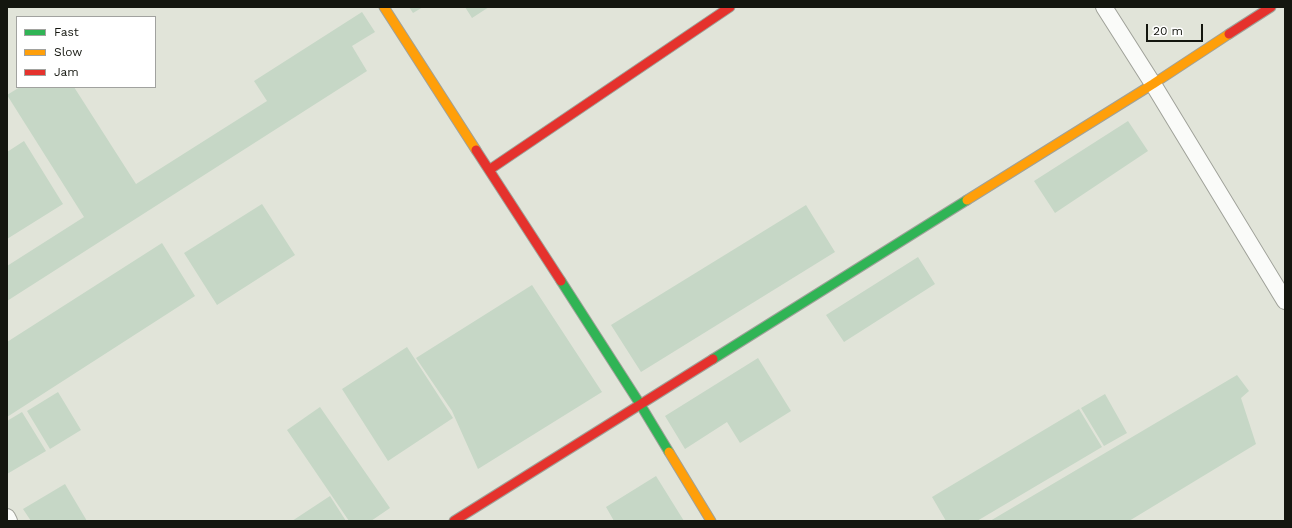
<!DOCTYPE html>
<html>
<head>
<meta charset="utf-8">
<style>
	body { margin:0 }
	#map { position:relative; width:1292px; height:528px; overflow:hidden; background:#e1e4d9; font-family:"Work Sans",sans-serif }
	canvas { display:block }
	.frame { position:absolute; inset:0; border:8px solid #14160f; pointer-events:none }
	.legend { position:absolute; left:16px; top:16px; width:140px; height:72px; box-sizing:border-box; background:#fff; border:1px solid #a1a29f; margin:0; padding:5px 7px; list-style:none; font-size:12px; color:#14160f }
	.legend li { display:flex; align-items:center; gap:8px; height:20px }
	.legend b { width:20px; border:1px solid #a1a29f }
	.scale { position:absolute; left:1146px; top:24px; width:57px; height:18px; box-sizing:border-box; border:2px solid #14160f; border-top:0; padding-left:5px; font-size:12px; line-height:14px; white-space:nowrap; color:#14160f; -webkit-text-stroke:3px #fff; paint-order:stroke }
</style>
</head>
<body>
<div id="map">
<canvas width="1292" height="528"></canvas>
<div class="frame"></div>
<ul class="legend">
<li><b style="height:5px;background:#30b455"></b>Fast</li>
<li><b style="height:5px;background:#ff9f0a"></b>Slow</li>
<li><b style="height:5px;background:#e5322d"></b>Jam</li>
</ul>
<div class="scale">20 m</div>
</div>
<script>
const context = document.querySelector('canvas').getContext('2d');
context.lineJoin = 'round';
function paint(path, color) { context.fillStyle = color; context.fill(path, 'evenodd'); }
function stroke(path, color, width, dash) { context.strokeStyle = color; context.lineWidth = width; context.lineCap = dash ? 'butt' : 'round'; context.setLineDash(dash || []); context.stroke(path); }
paint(new Path2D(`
	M409,7h14l-10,6z
	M465,7h24l-17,11z
	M362,12l13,20 -23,14 15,25 -360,230v-35l77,-49 -77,-122 13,-8h54l62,97 131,-83 -13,-20z
	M1128,121l20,30 -93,62 -21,-32z
	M24,141l39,63 -56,35v-87z
	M262,204l33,51 -78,50 -33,-52z
	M806,205l29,47 -194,120 -30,-47z
	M162,243l33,53 -188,121v-75z
	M918,257l17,27 -91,58 -18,-27z
	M532,285l70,107 -124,77 -26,-58 -36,-53z
	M407,347l46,71 -65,43 -46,-72z
	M758,358l33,53 -51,32 -13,-21 -42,27 -20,-33z
	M1237,375l12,16 -8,7 15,46 -127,77h-139z
	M58,392l23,38 -31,19 -23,-38z
	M1105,394l22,39 -23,13 -23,-38z
	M320,407l70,101 -19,13h-22l-62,-91z
	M1079,409l23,38 -125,74h-31l-14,-24z
	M22,412l24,39 -39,23v-53z
	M656,476l28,45h-70l-8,-14z
	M65,484l22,37h-56l-8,-12z
	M330,496l16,25h-54z`), '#c6d7c6');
const street = new Path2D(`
	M1104,7l49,77 132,217
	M7,517l2,4`);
const fast = new Path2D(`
	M561,281l79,123 29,48
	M713,359l254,-159`);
const slow = new Path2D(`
	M384,7l92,143
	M967,200l186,-116 76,-50
	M669,452l42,69`);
const jam = new Path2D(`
	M1229,34l42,-27
	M476,150l85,131
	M489,170l241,-163
	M454,521l259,-162`);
stroke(street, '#9fa199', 18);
stroke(fast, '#9fa199', 11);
stroke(slow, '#9fa199', 11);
stroke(jam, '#9fa199', 11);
stroke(street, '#fafbf9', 16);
stroke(fast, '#30b455', 9);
stroke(slow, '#ff9f0a', 9);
stroke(jam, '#e5322d', 9);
</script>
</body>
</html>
